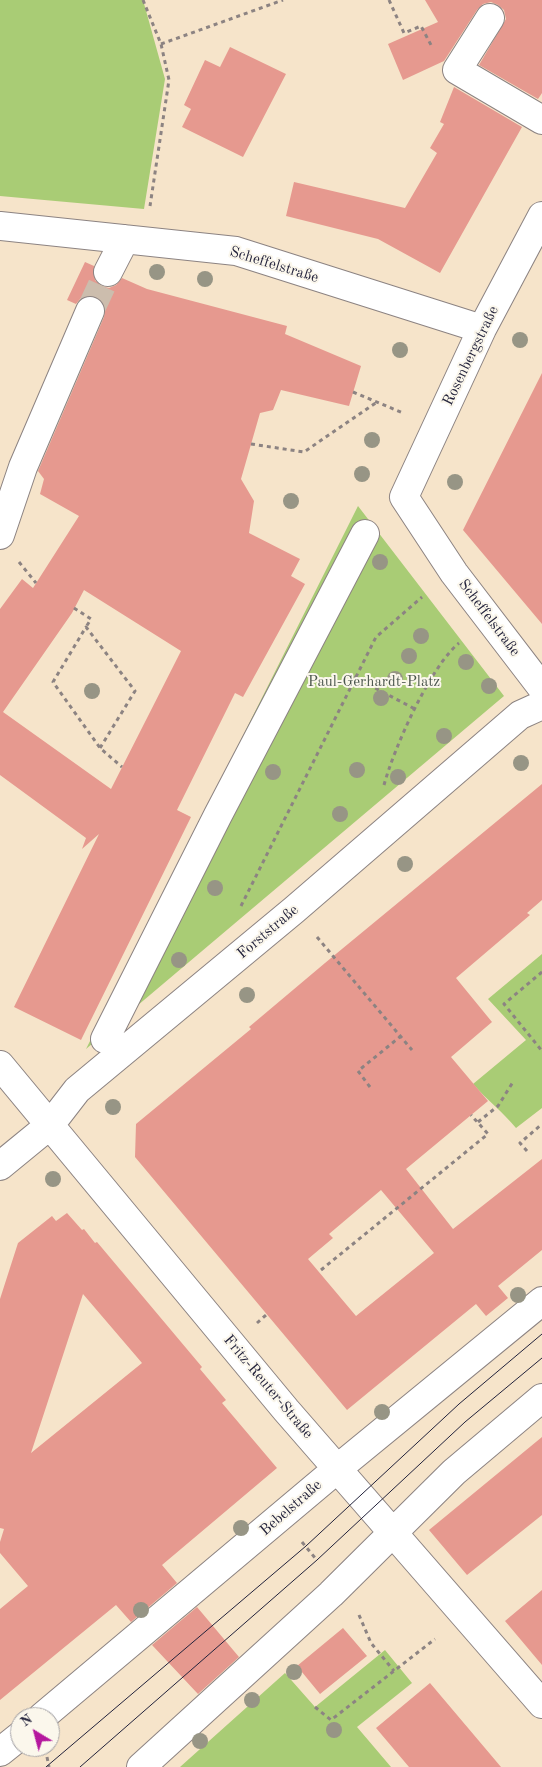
<!DOCTYPE html>
<html>
<head>
<meta charset="utf-8">
<style>
	body { margin:0 }
	#map { position:relative; width:542px; height:1767px; overflow:hidden; background:#f6e4ca; font-family:"Old Standard TT",serif }
	canvas { display:block }
	.north { position:absolute; left:10px; top:1707px; width:50px; height:50px; box-sizing:border-box; background:#fbf7ec; border:1px solid #a4a2a5; border-radius:50%; rotate:323deg; font-size:14px; font-weight:700; line-height:20px; text-align:center; color:#22223b }
	.north::after { content:''; display:block; margin:auto; width:18px; height:22px; background:#b5179e; clip-path:polygon(50% 0,100% 100%,50% 72%,0 100%) }
</style>
</head>
<body>
<div id="map">
<canvas width="542" height="1767"></canvas>
<div class="north">N</div>
</div>
<script>
const context = document.querySelector('canvas').getContext('2d');
context.lineJoin = 'round';
function paint(path, color) { context.fillStyle = color; context.fill(path, 'evenodd'); }
function stroke(path, color, width, dash) { context.strokeStyle = color; context.lineWidth = width; context.lineCap = dash ? 'butt' : 'round'; context.setLineDash(dash || []); context.stroke(path); }
function write(font, color, halo, rows, align = 'center') {
  context.font = font + ' "Old Standard TT",serif'; context.lineWidth = 4; context.setLineDash([]); context.textBaseline = 'middle'; context.strokeStyle = halo; context.fillStyle = color; for (const [text, x, y, turn = 0] of rows) {
    context.save(); context.translate(x, y); context.rotate((+turn || 0) * Math.PI / 180); context.textAlign = isNaN(turn) ? turn : align; if (halo) context.strokeText(text, 0, 0); context.fillText(text, 0, 0); context.restore();
  }
}
paint(new Path2D(`
	M0,0h143l22,79 -21,130 -144,-13z
	M358,506l146,190 -418,353z
	M542,954v154l-26,20c-13,-16 -29,-28 -43,-44l53,-44 -38,-41z
	M385,1650l27,33 -55,44 34,40h-211l105,-94 30,34z`), '#a9cc75');
paint(new Path2D(`
	M425,0h117v93l-4,6 -59,-34 27,-46 -2,-9 -6,-5 -7,-3 -8,2 -6,6 -33,51 -41,19 -15,-36 50,-22z
	M230,47l56,27 -43,83 -61,-30 9,-18 -7,-4 21,-45 15,7z
	M454,87l68,40 -82,146 -62,-34 -92,-23 8,-34 111,26 32,-55 -7,-5 14,-24 -4,-2z
	M85,262l9,4 1,14 6,6 8,2 7,-3 6,-7 25,11 140,37 -2,8 76,32 -12,40 -68,-16 -8,20 -13,3 -19,66 13,22 -5,32 51,26 -9,17 14,8 -62,113 -8,-4 -58,117 14,7 -110,223 -67,-33 85,-173 -17,15 4,-11 -86,-63v-166l22,-30 11,9 46,-72 -39,-22 4,-15 -6,-8 66,-154 1,-8 -2,-7 -6,-5 -9,-1 -7,2 -5,6 -9,-4zM84,590l97,61 -70,138 -108,-77 69,-99z
	M542,373v251l-79,-94z
	M542,784v116l-15,13 3,2 -74,63 36,44 -41,35 37,44 -82,68 47,60 89,-70v91l-44,36 10,12 -22,18 -10,-12 -129,106 -212,-253 1,-33 115,-95 -2,-2 76,-64zM381,1190l53,63 -78,63 -48,-57 25,-21 -4,-4z
	M67,1213l15,17 2,-1 11,14 2,-1 105,125 -2,2 26,31 -4,3 55,65 -115,97 15,18 -46,39 -15,-17 -116,95v-91l28,-23 -28,-33v-11l4,-13 -4,-1v-229l18,-56 34,-27 4,5zM83,1294l59,69 -111,90z
	M542,1437v78l-75,60 -38,-45z
	M542,1590v75l-37,-44z
	M197,1607l42,50 -41,37 -46,-49z
	M343,1628l24,28 -47,38 -23,-28z
	M430,1683l71,84h-92l-33,-39z`), '#e6998f');
stroke(new Path2D(`
	M90,311l18,-39`), '#ccbdad', 28, [28, 14]);
const minor = new Path2D(`
	M490,18l-33,52 85,50
	M542,216l-60,113 -78,168 50,76 88,115
	M0,226l236,25 246,78
	M108,272l17,-33
	M0,535l23,-68 67,-156
	M105,1039l113,-224 147,-281
	M0,1065l286,345 256,294
	M0,1166l50,-41 27,-35 217,-180 226,-195 22,-10
	M42,1717l295,-248 205,-168
	M0,1752l20,-16
	M141,1767l190,-173 123,-122 88,-74`);
stroke(minor, '#8c8382', 30);
stroke(new Path2D(`
	M143,0l18,44 8,36 -19,126
	M389,0l15,33 17,-7 10,19
	M161,44l122,-44
	M353,392l50,21
	M251,444l53,8 73,-50
	M19,562l17,21
	M74,608l17,11 -5,8
	M354,677l61,32
	M100,748l35,-57 -49,-64 -33,55 47,66 22,19
	M384,785c10,-37 46,-118 75,-142
	M241,906l135,-269 46,-40
	M317,937l95,113
	M542,972l-38,32 38,47
	M370,1087l-12,-16 43,-35
	M478,1122l20,-16 15,-24
	M527,1151l-7,-8 22,-19
	M321,1270l167,-136 -17,-19
	M257,1323l9,-8
	M302,1542l14,17
	M359,1615l12,28 23,28
	M315,1707l16,13 104,-81
	M47,1757l2,10`), '#8c8382', 3, [4, 4]);
stroke(minor, '#fff', 28);
stroke(new Path2D(`
	M46,1767l260,-221 153,-142 83,-70
	M80,1767l237,-207 148,-138 77,-64`), '#22223b', 1);
context.fillStyle = '#979585';
for (const [x, y] of [
	[157,272],
	[205,279],
	[520,340],
	[400,350],
	[372,440],
	[362,474],
	[455,482],
	[291,501],
	[380,562],
	[421,636],
	[409,656],
	[466,662],
	[395,679],
	[489,686],
	[92,691],
	[381,698],
	[444,736],
	[521,763],
	[357,770],
	[273,772],
	[398,777],
	[340,814],
	[405,864],
	[215,888],
	[179,960],
	[247,995],
	[113,1107],
	[53,1179],
	[518,1295],
	[382,1412],
	[241,1528],
	[141,1610],
	[294,1672],
	[252,1700],
	[334,1730],
	[200,1741]
]) { context.beginPath(); context.arc(x, y, 8, 0, 2 * Math.PI); context.fill(); }
write('15px', '#22223b', '#fbf7ec', [
	["Scheffelstraße",274,265,17],
	["Rosenbergstraße",471,356,-64],
	["Scheffelstraße",489,618,53],
	["Forststraße",268,932,-40],
	["Fritz-Reuter-Straße",268,1387,50],
	["Bebelstraße",291,1508,-41]
]);
write('15px', '#4a554c', '#fbf7ec', [
	["Paul-Gerhardt-Platz",374,682]
]);
</script>
</body>
</html>
